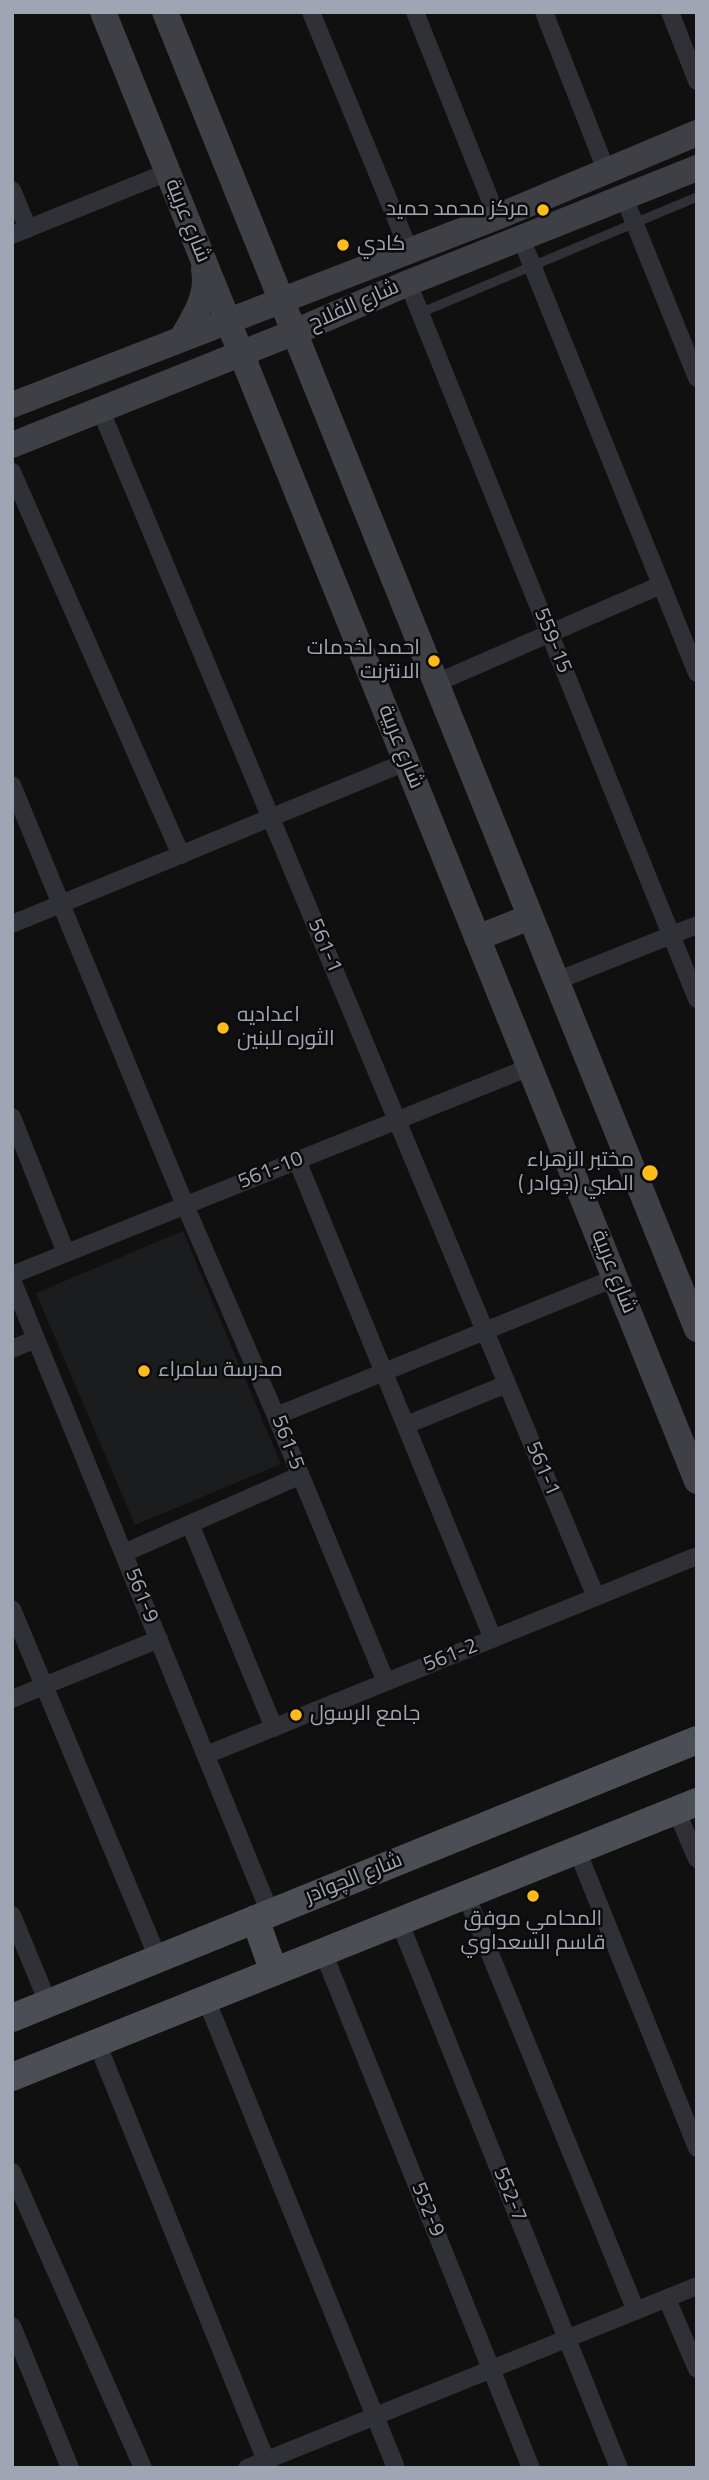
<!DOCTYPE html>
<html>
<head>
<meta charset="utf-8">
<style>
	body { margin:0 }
	#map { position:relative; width:709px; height:2480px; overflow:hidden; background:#101011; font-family:"Titillium Web",sans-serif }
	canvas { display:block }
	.frame { position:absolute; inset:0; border:14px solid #9fa5b3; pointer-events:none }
</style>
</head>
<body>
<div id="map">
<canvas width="709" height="2480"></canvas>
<div class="frame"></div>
</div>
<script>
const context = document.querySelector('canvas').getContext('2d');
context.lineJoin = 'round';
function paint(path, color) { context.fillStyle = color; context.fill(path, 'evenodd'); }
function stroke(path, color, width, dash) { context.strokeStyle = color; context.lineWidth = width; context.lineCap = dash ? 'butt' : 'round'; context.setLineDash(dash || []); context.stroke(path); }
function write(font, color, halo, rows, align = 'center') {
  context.font = font + ' "Titillium Web",Cairo,sans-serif'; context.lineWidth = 5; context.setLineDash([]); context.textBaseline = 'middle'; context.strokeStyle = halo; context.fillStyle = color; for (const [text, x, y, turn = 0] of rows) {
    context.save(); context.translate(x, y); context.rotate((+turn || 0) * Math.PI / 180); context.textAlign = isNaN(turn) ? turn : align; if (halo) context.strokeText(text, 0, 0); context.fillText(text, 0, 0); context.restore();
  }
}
paint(new Path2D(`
	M183,1231l98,233 -146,61 -99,-232z`), '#1b1c1e');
stroke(new Path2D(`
	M420,313l277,-116`), '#303136', 9);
stroke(new Path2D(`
	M311,12l98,238
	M415,12l82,205
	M544,12l62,158
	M670,12l27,69
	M12,190l16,39
	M624,197l73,181
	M12,235l156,-63
	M521,238l176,435
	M408,283l289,716
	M101,411l495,1186
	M12,472l169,383
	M436,683l225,-98
	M12,785l173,420 91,211 110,266
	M12,924l394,-162
	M556,981l141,-56
	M12,1117l54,136
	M297,1160l196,479
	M12,1275l518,-208
	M12,1280l258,633
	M12,1349l24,-10
	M276,1416l339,-138
	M406,1425l101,-41
	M190,1524l84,204
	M124,1553l175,-77
	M12,1609l146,349
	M12,1699l147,-60
	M206,1755l491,-199
	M676,1810l21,49
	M577,1850l120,298
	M466,1895l170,416
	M12,1915l36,88
	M399,1921l220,547
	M323,1952l208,516
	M206,1999l190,469
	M97,2043l172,425
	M12,2172l131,296
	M667,2299l30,70
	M12,2326l58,142
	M247,2468l450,-182`), '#303136', 18);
stroke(new Path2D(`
	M103,12l594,1469
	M165,12l532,1317
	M182,338c13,-22 27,-43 22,-69
	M12,405l485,-188 200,-84
	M12,445l283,-113 113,-49 289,-115
	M477,938l53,-21`), '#3e4046', 26);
stroke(new Path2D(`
	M255,1919l19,53
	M12,2018l685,-278
	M12,2077l685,-275`), '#4c4e56', 28);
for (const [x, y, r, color] of [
	[543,210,7,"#ffbb1a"],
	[343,245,7,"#ffbb1a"],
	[434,661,7,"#ffbb1a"],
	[223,1028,7,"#ffbb1a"],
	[650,1173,9,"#ffbb1a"],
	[144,1371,7,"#ffbb1a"],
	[296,1715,7,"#ffbb1a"],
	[533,1896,7,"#ffbb1a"]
]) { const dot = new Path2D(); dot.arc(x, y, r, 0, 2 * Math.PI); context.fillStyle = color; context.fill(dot); stroke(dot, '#0b0b0c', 2.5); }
write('21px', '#9fa5b3', '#0b0b0c', [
	["مركز محمد حميد",529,210,"right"],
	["كادي",357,245],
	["احمد لخدمات",420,649,"right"],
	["الانترنت",420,673,"right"],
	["اعداديه",237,1016],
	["الثوره للبنين",237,1040],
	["مختبر الزهراء",634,1161,"right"],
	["الطبي (جوادر )",634,1185,"right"],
	["مدرسة سامراء",158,1371],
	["جامع الرسول",310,1715],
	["المحامي موفق",533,1920,"center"],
	["قاسم السعداوي",533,1944,"center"]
], 'left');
write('21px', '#9fa5b3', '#0b0b0c', [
	["شارع عربية",187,221,68],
	["شارع الفلاح",354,306,-24],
	["559-15",552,641,68],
	["شارع عربية",400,747,68],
	["561-1",324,946,67],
	["561-10",271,1171,-22],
	["شارع عربية",613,1272,68],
	["561-5",287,1443,69],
	["561-1",542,1469,67],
	["561-9",141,1596,68],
	["561-2",451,1656,-22],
	["شارع الچوادر",354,1879,-22],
	["552-7",509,2195,68],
	["552-9",427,2210,68]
]);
</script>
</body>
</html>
